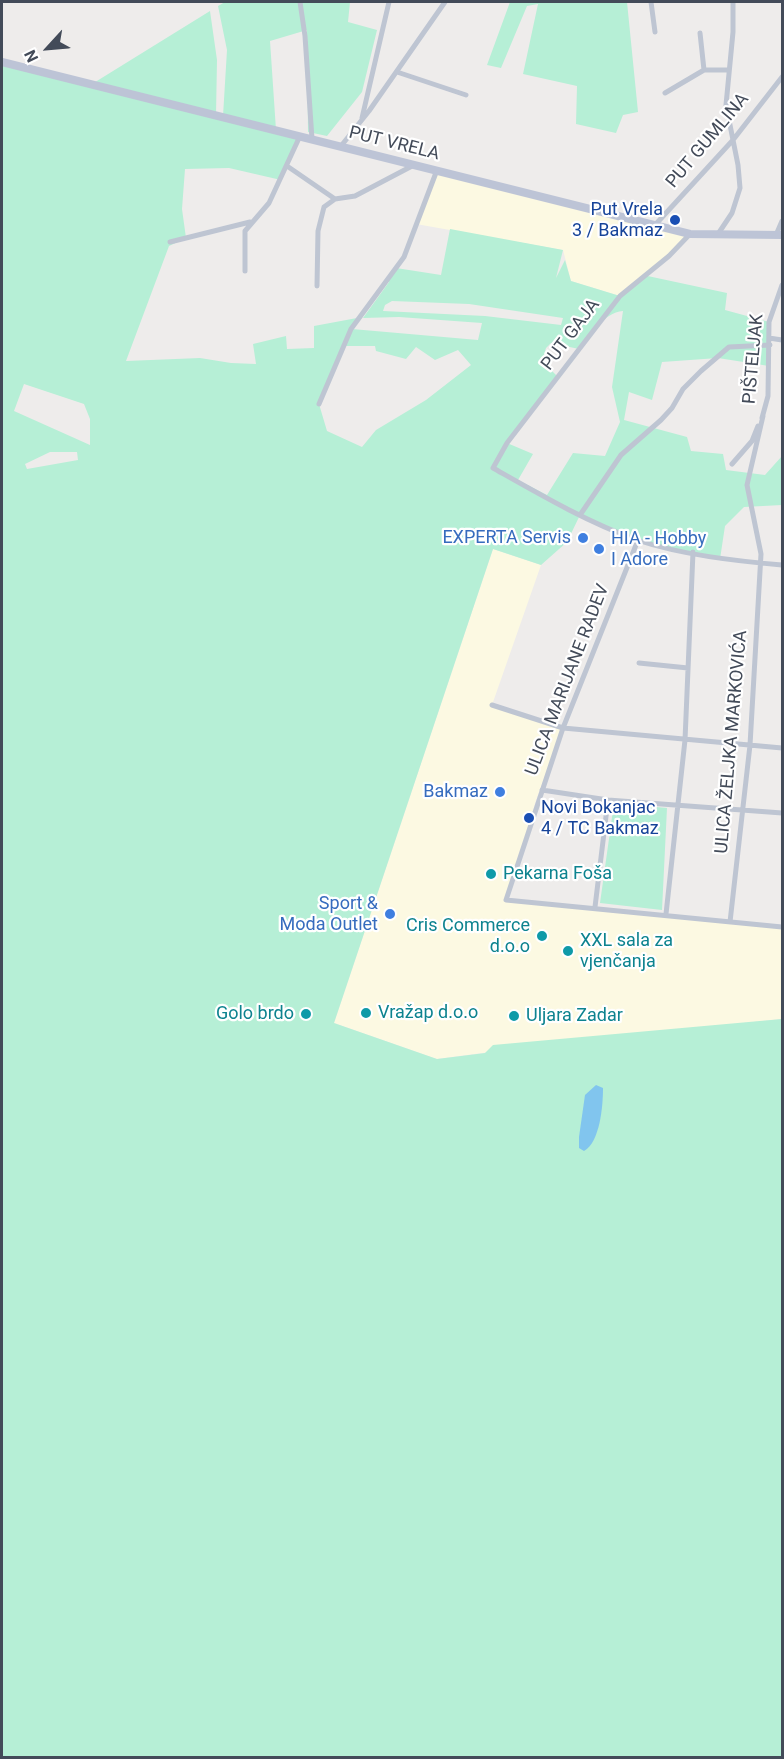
<!DOCTYPE html>
<html>
<head>
<meta charset="utf-8">
<style>
	body { margin:0 }
	#map { position:relative; width:784px; height:1759px; overflow:hidden; background:#eeeceb; font-family:Roboto,sans-serif }
	canvas { display:block }
	.frame { position:absolute; inset:0; border:3px solid #434b59; pointer-events:none }
	.north { position:absolute; left:18px; top:18px; width:60px; height:60px; -webkit-text-stroke:4px #fff; paint-order:stroke; rotate:244deg; font-size:16px; font-weight:700; line-height:24px; text-align:center; color:#434b59 }
	.north::after { content:''; display:block; margin:auto; width:21px; height:27px; background:#434b59; clip-path:polygon(50% 0,100% 100%,50% 72%,0 100%) }
</style>
</head>
<body>
<div id="map">
<canvas width="784" height="1759"></canvas>
<div class="frame"></div>
<div class="north">N</div>
</div>
<script>
const context = document.querySelector('canvas').getContext('2d');
context.lineJoin = 'round';
function paint(path, color) { context.fillStyle = color; context.fill(path, 'evenodd'); }
function stroke(path, color, width, dash) { context.strokeStyle = color; context.lineWidth = width; context.lineCap = dash ? 'butt' : 'round'; context.setLineDash(dash || []); context.stroke(path); }
function write(font, color, halo, rows, align = 'center') {
  context.font = font + ' Roboto,sans-serif'; context.lineWidth = 4.5; context.setLineDash([]); context.textBaseline = 'middle'; context.strokeStyle = halo; context.fillStyle = color; for (const [text, x, y, turn = 0] of rows) {
    context.save(); context.translate(x, y); context.rotate((+turn || 0) * Math.PI / 180); context.textAlign = isNaN(turn) ? turn : align; if (halo) context.strokeText(text, 0, 0); context.fillText(text, 0, 0); context.restore();
  }
}
paint(new Path2D(`
	M437,170l253,64 -21,22 -49,40 -49,-15 -8,-31 -147,-26z
	M493,549l48,16 -49,140 71,23 -27,72 -30,100 276,27v92l-194,20 -151,20 -103,-36z`), '#fcf9e2');
paint(new Path2D(`
	M225,2h125l-2,20 29,8 -15,62 -35,44 -19,-4 -1,-102 -37,11 6,89 24,6 -19,44 -52,-12 -44,1 -3,40 4,29 -17,8 -43,115 74,-3 31,5 25,1 -3,-20 33,-8 1,13 27,-1v-22l43,-8 -5,11 126,11 4,-17 -83,-6 -36,1 26,-36 -1,-5 8,-9 45,7 9,-46 113,21 -7,28 9,-18 6,21 49,15 23,-21 84,18 -2,17 44,12v44l-51,-8 -56,4 -10,38 -23,-8 -5,28 63,17 4,14 32,3 3,16 39,5 17,-19v49l-38,2 -19,19 -5,33 -82,-19 -58,-25 -13,27 -26,23 -48,-16 -159,474 103,36 48,-6 8,-8 289,-26v738l-780,1v-1696l90,22 118,-73 7,49 -1,55 7,1 4,-66 -9,-44zM392,301l77,3 94,14 -2,7 -76,-9 -102,-5 2,-6zM623,311l-11,76 8,35 -15,34 -32,-3 -26,42 -29,-15 15,-26 -26,-11 51,-66 -16,-16 4,-13 5,-5 28,6c12,-15 24,-36 44,-38zM344,346h31l1,5 30,8 10,-12 19,13 23,-10 13,15 -45,35 -50,30 -14,17 -35,-16 -8,-27zM24,384l60,20 6,15v26l-76,-34zM50,452h27l1,8 -51,9 -2,-5z
	M510,2h117l11,110 -15,3 -7,18 -40,-9 1,-38 -54,-12 15,-70 -11,2 -26,62 -14,-3z
	M614,803l53,5 -5,102 -62,-7z`), '#b6efd6');
paint(new Path2D(`
	M596,1085l7,3c0,18 -3,54 -19,63l-5,-3v-11l6,-42z`), '#81c5ee');
stroke(new Path2D(`
	M300,2l5,34 7,103
	M651,2l4,30
	M700,33l4,37
	M397,72l69,23
	M665,93l39,-23h24
	M362,118l27,-116
	M341,146l28,-35 76,-109
	M287,166l48,33 20,-3 59,-31
	M655,225l78,-85 49,-63
	M690,234l-21,22 -49,40 -113,147 -14,25c46,26 94,54 144,72 45,15 99,21 145,25
	M718,234l14,-21 8,-25 -2,-23 -12,-60 7,-73v-30
	M776,235l6,-14
	M170,242l80,-20
	M245,271v-40l24,-28 31,-67
	M317,286l1,-55 6,-24 11,-8
	M769,338l13,2
	M319,404l32,-75 53,-72 33,-87
	M762,418l6,-22 1,-74 13,-37
	M732,464l20,-23 6,-15
	M580,515l41,-60 40,-35 11,-12 11,-19 18,-18 28,-24 41,-2
	M638,540l-75,188 -57,172 276,27
	M639,663l49,5
	M492,705l71,23 219,20
	M542,790l66,10 174,13
	M595,907l13,-107
	M666,914l19,-174 8,-188
	M730,922l20,-177 11,-191 -14,-69 16,-69`), '#bec5d2', 5);
stroke(new Path2D(`
	M2,62l688,172 92,1`), '#bdc4d6', 8);
for (const [x, y, r, color] of [
	[675,220,6,"#1a4fb4"],
	[583,538,6,"#3f7fe0"],
	[599,549,6,"#3f7fe0"],
	[500,792,6,"#3f7fe0"],
	[529,818,6,"#1a4fb4"],
	[491,874,6,"#0f9aa8"],
	[390,914,6,"#3f7fe0"],
	[542,936,6,"#0f9aa8"],
	[568,951,6,"#0f9aa8"],
	[366,1013,6,"#0f9aa8"],
	[306,1014,6,"#0f9aa8"],
	[514,1016,6,"#0f9aa8"]
]) { const dot = new Path2D(); dot.arc(x, y, r, 0, 2 * Math.PI); context.fillStyle = color; context.fill(dot); stroke(dot, '#fff', 2); }
write('18px', '#434b59', '#fff', [
	["PUT GUMLINA",708,141,-50],
	["PUT VRELA",394,144,14],
	["PUT GAJA",571,335,-53],
	["PIŠTELJAK",754,359,-85],
	["ULICA MARIJANE RADEV",568,680,-69],
	["ULICA ŽELJKA MARKOVIĆA",732,742,-85]
]);
write('18px', '#164399', '#fff', [
	["Put Vrela",663,210],
	["3 / Bakmaz",663,231],
	["Novi Bokanjac",541,808,"left"],
	["4 / TC Bakmaz",541,829,"left"]
], 'right');
write('18px', '#366cbe', '#fff', [
	["EXPERTA Servis",571,538],
	["HIA - Hobby",611,539,"left"],
	["I Adore",611,560,"left"],
	["Bakmaz",488,792],
	["Sport &",378,904],
	["Moda Outlet",378,925]
], 'right');
write('18px', '#0d838f', '#fff', [
	["Pekarna Foša",503,874],
	["Cris Commerce",530,926,"right"],
	["d.o.o",530,947,"right"],
	["XXL sala za",580,941],
	["vjenčanja",580,962],
	["Vražap d.o.o",378,1013],
	["Golo brdo",294,1014,"right"],
	["Uljara Zadar",526,1016]
], 'left');
</script>
</body>
</html>
